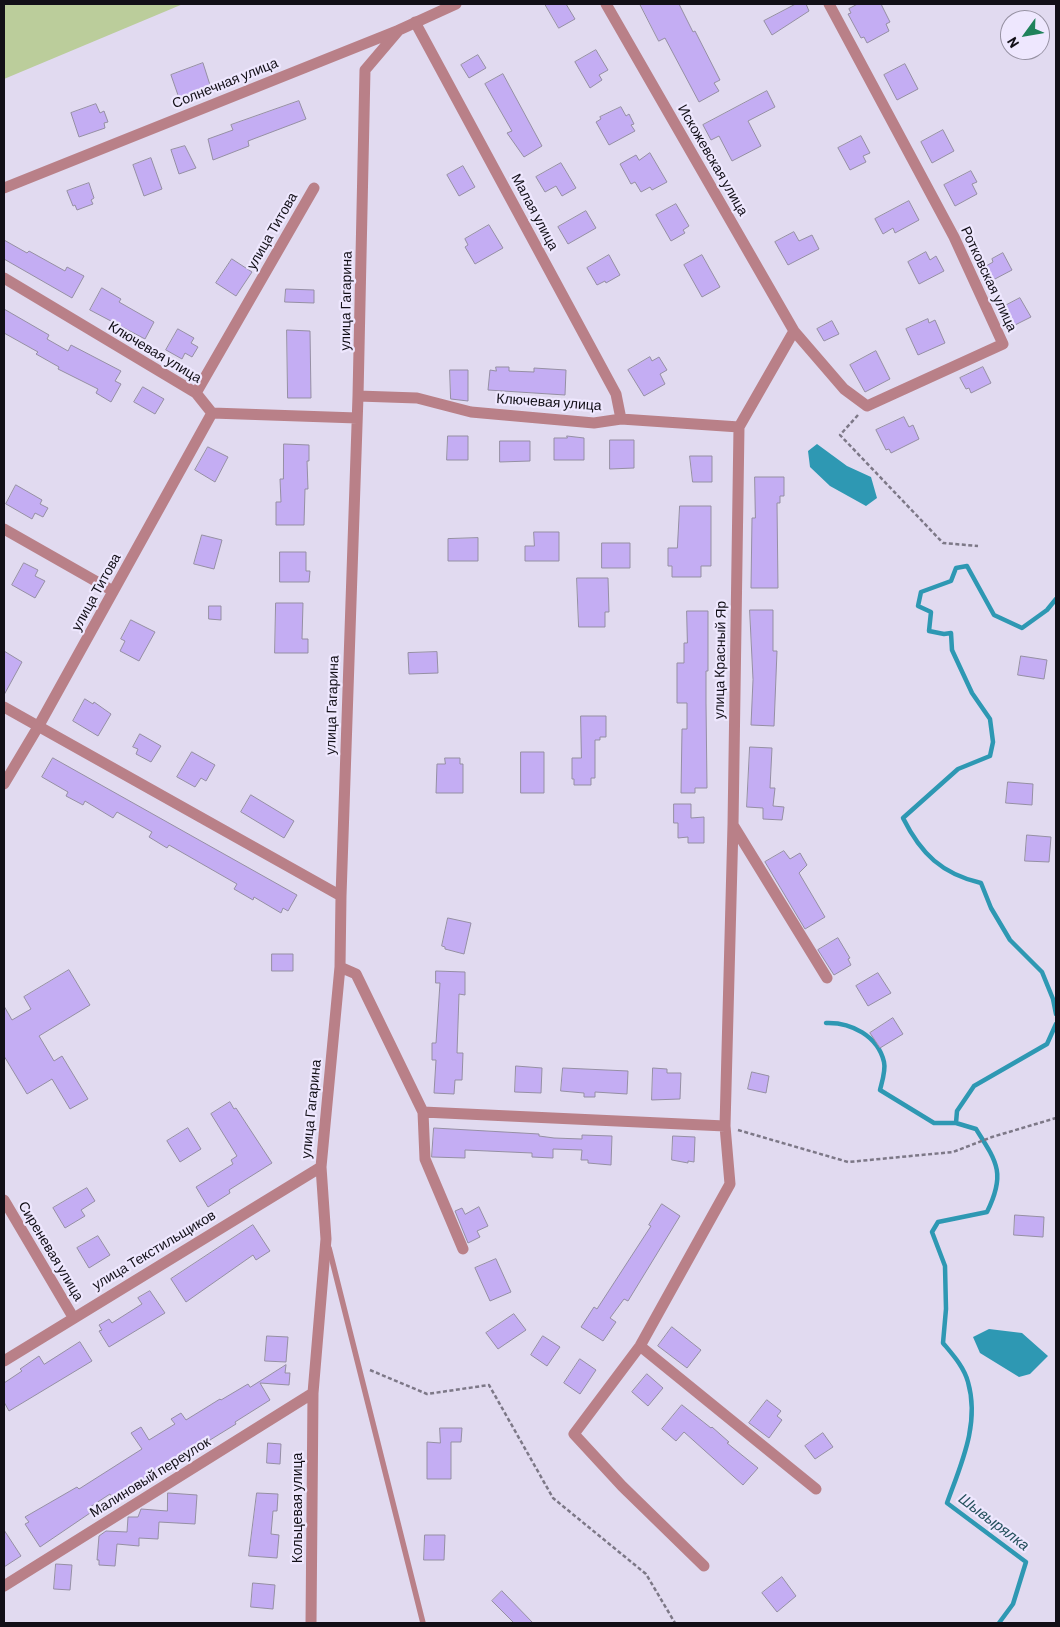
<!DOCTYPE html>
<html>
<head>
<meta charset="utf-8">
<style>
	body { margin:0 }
	#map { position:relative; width:1060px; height:1627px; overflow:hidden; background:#e1daf0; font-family:Barlow,sans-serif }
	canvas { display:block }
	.frame { position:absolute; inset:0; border:5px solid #120f17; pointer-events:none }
	.north { position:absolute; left:1000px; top:10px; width:50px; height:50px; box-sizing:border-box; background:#eee7fe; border:1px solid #9691a2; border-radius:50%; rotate:238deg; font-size:14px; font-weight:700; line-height:20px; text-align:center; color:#120f17 }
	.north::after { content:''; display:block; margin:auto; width:18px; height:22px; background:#1f825b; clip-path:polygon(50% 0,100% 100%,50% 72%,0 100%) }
</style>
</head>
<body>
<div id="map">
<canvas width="1060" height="1627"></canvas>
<div class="frame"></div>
<div class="north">N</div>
</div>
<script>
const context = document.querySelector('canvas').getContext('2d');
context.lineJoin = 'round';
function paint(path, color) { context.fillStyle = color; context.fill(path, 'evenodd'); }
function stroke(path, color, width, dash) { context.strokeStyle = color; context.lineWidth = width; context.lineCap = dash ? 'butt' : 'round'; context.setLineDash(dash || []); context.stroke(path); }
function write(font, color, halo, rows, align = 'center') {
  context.font = font + ' Barlow,sans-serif'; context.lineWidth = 4.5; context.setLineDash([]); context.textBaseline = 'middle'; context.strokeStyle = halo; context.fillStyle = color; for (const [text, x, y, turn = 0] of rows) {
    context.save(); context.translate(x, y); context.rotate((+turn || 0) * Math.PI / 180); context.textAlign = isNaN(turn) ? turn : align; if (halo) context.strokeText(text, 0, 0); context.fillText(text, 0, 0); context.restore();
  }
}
paint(new Path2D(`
	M4,4h179l-179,75z`), '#bbcd9b');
paint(new Path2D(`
	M817,444l30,22 24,11 6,21 -11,8 -36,-20 -20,-19 -2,-16z
	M989,1329l33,4 26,23 -18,18 -11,3 -39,-24 -7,-16z`), '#2e98b3');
stroke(new Path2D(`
	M1056,599l-9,11 -25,18 -28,-13 -27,-49 -11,2 -5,13 -30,11 -3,14 13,6 -2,19 15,3 7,-1 1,17 20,43 18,26 3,23 -3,14 -32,13 -55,49c18,36 39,56 78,65l10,25 19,32 32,32 11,27 3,15
	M826,1023c25,-1 52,13 58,39 2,8 -2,20 -4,28l54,33h22
	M999,1623l14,-19 13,-42 -79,-59c14,-39 33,-79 21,-121 -4,-15 -15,-27 -25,-39l3,-34 -1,-43 -13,-34 6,-10 49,-10c19,-38 10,-50 -11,-83l-20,-6 1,-12 17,-25 73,-42 9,-20`), '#2e98b3', 4.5);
const building = new Path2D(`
	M545,4h21l9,15 -16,9z
	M640,4h39l14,28 2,-1 25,49 -6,3 5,8 -20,11 -34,-64 -6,3z
	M796,4h10l3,7 -37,24 -8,-14z
	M858,4h23l9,18 -4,2 3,7 -22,12 -3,-6 -3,1 -13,-24 3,-1 -2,-4z
	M596,50l12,20 -9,5 3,5 -12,8 -15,-26z
	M478,55l8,13 -17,10 -8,-13z
	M203,63l7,22 -31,13 -8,-23z
	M905,64l13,25 -21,11 -13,-25z
	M503,74l39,72 -18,11 -17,-24 5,-2 -27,-47z
	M767,91l8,16 -27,14 13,25 -29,15 -13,-25 -8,4 -8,-15z
	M299,101l7,18 -58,22 1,5 -36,14 -5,-21 25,-9 -2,-5z
	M96,104l4,9 4,-2 4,11 -4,1 1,5 -26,9 -8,-24z
	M621,107l5,9 3,-2 5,10 -3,1 4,6 -26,14 -13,-23 5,-3 -1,-2z
	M943,130l11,21 -22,12 -11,-21z
	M861,136l9,17 -7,3 3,6 -16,8 -12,-22z
	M185,146l11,22 -17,6 -8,-24z
	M650,153l17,29 -15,8 -2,-3 -9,5 -6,-10 -4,2 -11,-20 16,-9 3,5z
	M151,158l11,31 -18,7 -11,-31z
	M561,163l15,25 -14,8 -6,-10 -11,6 -9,-15z
	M463,166l12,21 -16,9 -12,-21z
	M971,171l6,11 -5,2 5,10 -22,12 -11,-21z
	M89,183l5,15 -3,2 2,4 -16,6 -2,-5 -2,1 -6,-15z
	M909,201l10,19 -24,13 -2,-5 -10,6 -8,-15z
	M676,204l13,22 -6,4 2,3 -14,8 -15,-26z
	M586,211l10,17 -28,16 -10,-17z
	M489,225l14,23 -28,16 -10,-17 3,-2 -3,-6z
	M794,232l5,9 13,-6 7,14 -31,16 -13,-23z
	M4,240l23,13 2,-2 36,20 2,-4 17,9 -12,22 -68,-39z
	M926,252l4,8 6,-4 8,15 -25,13 -11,-22z
	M1003,253l9,17 -19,10 -7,-14 7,-4 -1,-3z
	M609,255l11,20 -14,8 -1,-2 -8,4 -10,-17z
	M702,255l18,32 -18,10 -18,-32z
	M232,259l20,13 -16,24 -20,-13z
	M102,288l19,11 -2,3 35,20 -9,17 -55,-29z
	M286,289l28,1v13l-29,-1z
	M1020,298l11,19 -18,9 -10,-19z
	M4,309l45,26 -2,4 21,12 3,-6 50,26 -6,10 6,3 -10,18 -15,-9 2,-4 -40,-20 1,-2 -23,-13 2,-2 -34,-19z
	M928,319l1,4 6,-3 10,23 -27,12 -12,-26z
	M832,321l7,13 -15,7 -7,-12z
	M178,329l16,9 -3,5 7,4 -6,10 -7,-4 -3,6 -16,-9z
	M287,330l23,1 1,67h-23z
	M876,351l14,28 -25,13 -15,-27z
	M650,357l2,4 7,-4 8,13 -7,4 5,10 -21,12 -16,-26z
	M496,367h13v4l25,1v-4l32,2 -1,25 -77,-5 2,-20 6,1z
	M983,367l8,16 -20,10 -2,-5 -3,1 -6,-11z
	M450,370h18v31l-17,-2z
	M143,387l21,12 -9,15 -21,-12z
	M904,417l5,10 4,-2 6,14 -28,14 -2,-4 -3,1 -10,-20z
	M448,436h20v24h-21z
	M567,436l17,2v22h-30v-22h13z
	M610,440h24v28l-24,1z
	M500,441h30v20l-30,1z
	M284,444l25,1v16h-2l1,28h-3l-1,36h-28v-23h5l-1,-23h3z
	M208,447l20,10 -13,25 -20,-12z
	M690,456h22v26h-19z
	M755,477h29v19h-4v7h-3l1,85h-27l1,-70h3z
	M16,485l26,15 -2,4 8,4 -5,9 -8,-4 -3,6 -26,-15z
	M680,506h31v60h-10v11h-29v-11h-4v-18h9z
	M534,532h25v29h-34v-15h9z
	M202,535l20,5 -8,29 -20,-5z
	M478,538v23h-30v-22z
	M602,543h28v25h-28z
	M280,552h26v19h4l-1,11h-29z
	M24,563l14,7 -3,6 10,5 -10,17 -23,-13z
	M577,578h31l1,34h-4v15h-26z
	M276,603h27l-1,36h6v14h-33z
	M209,606h12v14l-12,-1z
	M750,610h23v41h4l-3,75 -23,-1 2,-45z
	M687,611h21v60h-2v32l1,85h-12v5h-14l1,-64h5v-26h-10v-40h7v-20h3z
	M131,620l24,12 -16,29 -19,-10 5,-10 -4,-2z
	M4,651l18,11 -18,33z
	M437,652l1,21 -29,1 -1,-21z
	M1021,656l26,4 -3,19 -26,-4z
	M85,699l8,5 1,-2 17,12 -13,22 -25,-15z
	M581,716h25v21h-6v3h-5v38h-4v7h-17v-6h-2v-21h9z
	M140,734l21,12 -10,16 -15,-8 2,-5 -5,-2z
	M750,747l22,1 -2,40h5l-2,18 11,1 -2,13 -19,-1v-11l-16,-1z
	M192,752l23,13 -9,16 -5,-3 -6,9 -18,-10z
	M521,752h23v41h-23z
	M53,758l244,137 -9,16 -5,-3 -2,5 -27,-16 -1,3 -19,-11 3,-5 -68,-39 -2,3 -18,-11 3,-5 -35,-20 -4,6 -28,-17 -2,4 -17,-9 2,-4 -26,-15z
	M445,758h15v6h3v29h-27l1,-29h8z
	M1008,782l25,2 -1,21 -26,-2z
	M251,795l43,26 -10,17 -43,-26z
	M674,804h17v14l13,-1v26h-16v-6l-10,1v-15h-4z
	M1027,835l24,2 -2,25 -24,-1z
	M784,851l6,8 10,-6 7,12 -8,8 26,44 -20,12 -40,-67z
	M448,918l23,5 -7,31 -19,-5v-2l-3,-1z
	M838,938l12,20 -2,1 3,6 -17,10 -16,-25z
	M272,954h21v17h-21z
	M69,970l21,35 -51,31 15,25 8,-5 26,43 -18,10 -18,-30 -25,15 -23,-38v-50l8,14 19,-11 -7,-12z
	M436,971l29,1v23l-6,-1 -2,59h6l-1,27h-7l-1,14 -20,-1 2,-33h-4v-17h4l4,-60h-4z
	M878,973l13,20 -23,13 -12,-20z
	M893,1018l10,16 -23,14 -10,-15z
	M516,1066l26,2 -1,25 -26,-1z
	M563,1068l65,3 -1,23 -32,-2v5h-11v-4l-23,-2z
	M653,1068l14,1v4h14l-1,26 -28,1z
	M752,1072l17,4 -3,17 -18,-4z
	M230,1102l4,7 2,-1 36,55 -43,27 1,3 -22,14 -12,-20 37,-23 -2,-4 6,-4 -26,-42z
	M188,1128l13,21 -21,13 -13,-21z
	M434,1128l105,6v2l15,2 28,1v-4l30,1 -1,29 -23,-2v-3h-7l1,-10 -29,-1v9l-21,-1v-4l-67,-3v8l-33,-1z
	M673,1136l22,1 -1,25 -6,-1v2l-16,-3z
	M87,1188l8,13 -14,9 4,6 -20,12 -12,-20z
	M662,1204l18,12 -52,85 -4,-2 -14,19 6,4 -13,19 -22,-14 13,-20 3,2 54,-83 -2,-1z
	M479,1207l9,19 -11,5 3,6 -12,6 -13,-32 7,-3 3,6z
	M1015,1215l29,2 -1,20 -29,-2z
	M253,1225l17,26 -14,9 -3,-5 -67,47 -15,-23z
	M98,1236l12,19 -21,13 -12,-20z
	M496,1259l15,33 -21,9 -15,-33z
	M150,1291l15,22 -56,34 -10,-16 3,-1 -3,-5 10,-6 3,4 30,-19 -4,-6z
	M514,1314l12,16 -28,19 -12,-16z
	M672,1327l29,23 -14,18 -29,-22z
	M267,1336l21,1 -2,25 -21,-1z
	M543,1336l17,11 -13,19 -16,-11z
	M80,1342l12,19 -83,50 -5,-9v-19l18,-12 -2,-2 19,-13 5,8z
	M580,1359l16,11 -16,24 -16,-11z
	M286,1365l-1,8h5l-1,12 -29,-2 10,17 -35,22 1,2 -96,59 -22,13 -2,-2 -4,3 -2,-3 -20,13 3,4 -53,36 -15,-23 4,-2 -4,-5 52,-30 2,2 63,-40 -11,-16 10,-6 8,13 26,-16 -4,-5 10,-6 5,7 34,-21 1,1 27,-16 2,3z
	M647,1374l16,14 -15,18 -16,-14z
	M767,1400l14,11 -4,5 5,4 -13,18 -20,-15z
	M682,1405l29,23 1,-1 17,15 -2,1 31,25 -15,17 -59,-53 -8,9 -14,-12z
	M440,1428h22l-1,14h-10v37h-24v-37l13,1z
	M823,1433l10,14 -18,12 -10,-13z
	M268,1443l13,1 -1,20 -13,-1z
	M168,1493l29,2 -2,29 -36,-2 -1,17 -19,-1v8l-22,-2 -2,22 -16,-1v-5h-2l2,-24 7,-5 21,1 1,-15h10l3,-8 26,2z
	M257,1493l21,1 -1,17h-4l-2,23 8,1 -2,23 -28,-2z
	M4,1530l17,26 -17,11z
	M425,1535h20l-1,25h-20z
	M56,1564l16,1 -2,25 -16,-1z
	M782,1577l14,19 -19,16 -15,-19z
	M253,1583l22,2 -2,24 -22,-2z
	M502,1591l31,32h-19l-22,-22z`);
paint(building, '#c4adf3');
stroke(building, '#958fa3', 1);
stroke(new Path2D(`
	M858,415l-18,20 103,108 35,3
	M738,1130l110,32 105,-10 39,-15 64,-19
	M370,1370l57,24 62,-9 64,113 93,76 29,49`), '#7d7887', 2.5, [4, 2.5]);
stroke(new Path2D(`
	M329,1248l94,375`), '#b98088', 5.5);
stroke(new Path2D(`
	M606,4l188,327 50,58 23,17 136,-62 -49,-107 -125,-233
	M415,22l201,372 5,25
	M4,188l395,-158 57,-26
	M4,278l192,115 16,20 145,5
	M794,331l-55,96 -6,398 94,153
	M196,393l118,-205
	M358,396l59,2 54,14 123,11 27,-4 118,8
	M4,529l109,62
	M4,707l337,189
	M4,784l34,-57 174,-314
	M340,967l16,7 67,138 302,14
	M423,1112l2,47 38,90
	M4,1200l69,117
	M640,1346l176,143
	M4,1361l317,-194
	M704,1566l-82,-80 -48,-52 66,-88 90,-162 -5,-58 8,-301
	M4,1586l309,-193
	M311,1623l2,-230 13,-154 -5,-72 19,-200 1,-71 17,-500 7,-326 34,-40`), '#b98088', 11);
write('14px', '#120f17', '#eee7fe', [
	["Солнечная улица",225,83,-22],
	["Искожевская улица",713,160,60],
	["Малая улица",535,212,62],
	["улица Титова",272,231,-60],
	["Ротковская улица",989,279,65],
	["улица Гагарина",346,301,-89],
	["Ключевая улица",155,352,31],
	["Ключевая улица",549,402,4],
	["улица Титова",96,592,-61],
	["улица Красный Яр",720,660,-89],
	["улица Гагарина",332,705,-88],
	["улица Гагарина",311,1109,-84],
	["улица Текстильщиков",154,1250,-31],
	["Сиреневая улица",51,1251,59],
	["Малиновый переулок",150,1477,-32],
	["Кольцевая улица",297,1508,-90]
]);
write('italic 15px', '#25515d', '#eee7fe', [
	["Шывырялка",994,1522,37]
]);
</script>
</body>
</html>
